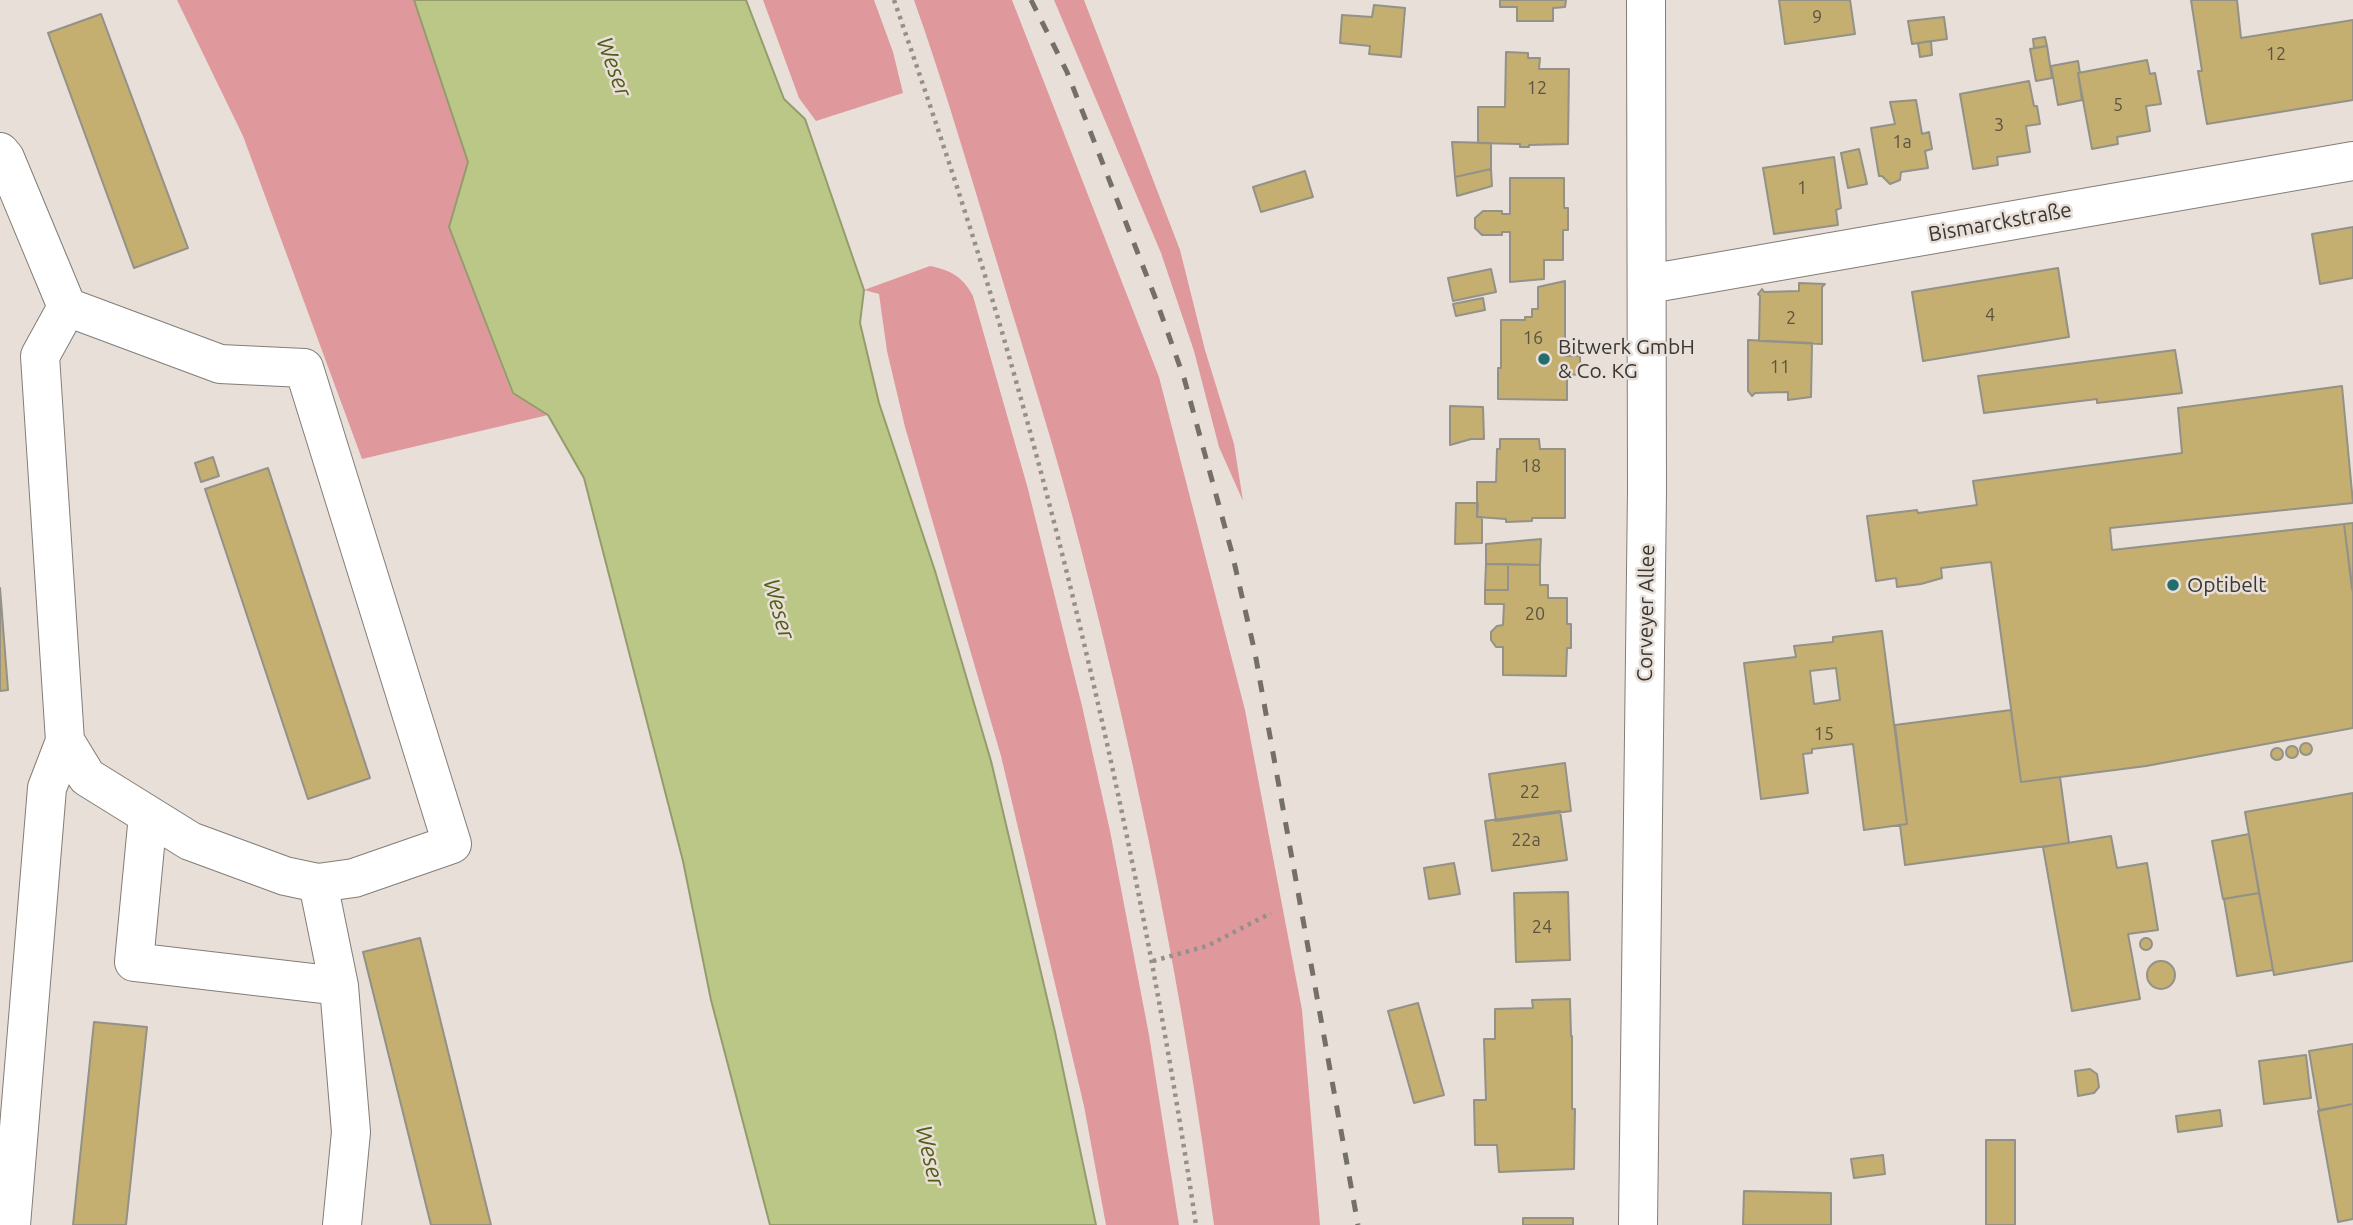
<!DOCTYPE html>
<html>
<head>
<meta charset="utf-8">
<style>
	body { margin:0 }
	canvas { display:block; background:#e7dfd8 }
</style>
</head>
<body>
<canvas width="2353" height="1225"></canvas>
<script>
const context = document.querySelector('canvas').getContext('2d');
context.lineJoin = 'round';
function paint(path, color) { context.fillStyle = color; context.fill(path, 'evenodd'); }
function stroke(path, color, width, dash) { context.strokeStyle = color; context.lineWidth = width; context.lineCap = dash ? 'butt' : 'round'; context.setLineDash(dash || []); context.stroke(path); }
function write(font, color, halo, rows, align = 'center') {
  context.font = font + ' Ubuntu,sans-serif'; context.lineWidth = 5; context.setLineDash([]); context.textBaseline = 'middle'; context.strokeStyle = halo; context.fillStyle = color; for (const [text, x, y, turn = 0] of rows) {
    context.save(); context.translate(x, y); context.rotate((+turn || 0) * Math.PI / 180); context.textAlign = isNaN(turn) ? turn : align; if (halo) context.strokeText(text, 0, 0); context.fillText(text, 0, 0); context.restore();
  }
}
paint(new Path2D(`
	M177,0h237l54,162 -19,65 63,166 36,22 -186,44 -119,-323z
	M763,0h111l19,52 10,41 -87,28 -17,-23z
	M914,0h98l147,377 86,333 57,300 18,215h-106c-30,-226 -75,-451 -132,-672 -24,-95 -54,-188 -82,-281 -28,-91 -54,-182 -86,-272z
	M1054,0h30l96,250 25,100 29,94 9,57 -24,-54 -25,-96 -33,-98z
	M930,266c21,4 33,11 43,30l55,193 54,217 28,125 39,204 30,190h-73l-22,-119 -83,-350 -96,-329 -18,-76 -8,-57 -15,-4z`), '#df999d');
const water = new Path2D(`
	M414,0h332l38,99 21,20 59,171 -4,33 19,80 56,168 56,190 64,271 41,193h-326l-59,-225 -28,-139 -99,-383 -36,-63 -35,-22 -64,-166 19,-65z`);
paint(water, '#bbc787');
stroke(water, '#949c6e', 2);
const building = new Path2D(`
	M1500,0h66l-1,7 -12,1v13h-36v-14h-17z
	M1779,0h71l5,34 -70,10z
	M2191,0h46l4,38 112,-18v80l-146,24 -9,-53h4z
	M1374,5l31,3 -4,49 -32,-3 1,-8 -30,-3 2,-28 30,2z
	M101,14l87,234 -54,20 -86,-235z
	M1944,17l3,22 -35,5 -4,-23z
	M2045,37l2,9 -13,2 -1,-9z
	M1931,41l1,14 -12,2 -2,-14z
	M2047,46l5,32 -16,3 -6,-32z
	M1506,52l22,1v5h12l-1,11h30l-1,75 -39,1v2h-9v-3l-42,-1v-36h27z
	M2147,60l3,14 5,-1 6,31 -15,2 4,25 -33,6 1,7 -26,5 -14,-76z
	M2078,61l2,12h-2l4,27 -24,5 -7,-39z
	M2029,81l5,25h3l3,18 -14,2 4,26 -33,5 1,8 -25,4 -13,-75z
	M1916,100l6,34 7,-2 3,17 -7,2 3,17 -27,4 -1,8 -10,4 -8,-8h-3l-8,-48 24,-4 -5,-22z
	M1452,142l39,1v26l-36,8z
	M1859,149l8,35 -19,4 -7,-35z
	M1834,157l7,51 -5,2 2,15 -64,9 -11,-66z
	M1491,169l1,17 -35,10 -2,-19z
	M1305,171l8,26 -52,15 -8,-25z
	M1510,178h54v30h4v22h-5v30h-19v19l-34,3v-50h-8v3h-20l-7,-7v-10l8,-7h19v3h8z
	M2353,227v51l-33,6 -8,-50z
	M2058,268l11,69 -146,24 -11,-69z
	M1491,269l5,23 -43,9 -5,-23z
	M1565,281v75h15v19l-13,-1v26l-69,-1v-31h3v-48h24v-3h7v-8h6v-22z
	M1799,283l26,1 -3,3v57l-63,-3 1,-45 -2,-2 4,-5 2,3 35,-1z
	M1483,298l2,12 -29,6 -3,-12z
	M1748,340l64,3 -1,54 -23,3v-8l-33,1 -3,3 -4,-5z
	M2175,350l7,43 -85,10v-4l-113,14 -6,-37z
	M2342,386l11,117 -243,25 2,22 232,-26 9,69v135l-207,38 -125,16 -30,-220 -50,6 1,10 -21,6 -24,3 -1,-9 -20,3 -9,-65 50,-6 1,3 59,-8 -4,-24 209,-28 -4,-45z
	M1450,406l33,1 1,32h-13l-21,6z
	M1500,439h39l1,10h25v69h-33v3l-26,1v-3l-29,-2v-35h19l1,-33h3z
	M213,457l6,19 -18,6 -6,-19z
	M268,468l102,310 -62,21 -103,-310z
	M1456,503h22l-1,14h5v26l-27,1z
	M2353,523v66h-1l-8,-65z
	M1541,539l-1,26 -54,-1v-20z
	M1486,564h22v26h-23z
	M1508,564l32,1v20h8v13h19v26h4v24h-4l-1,28 -63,-1v-28h-7l-5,-7v-8l6,-6 6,-1 1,-21h-19v-14h23z
	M0,588l8,102 -8,1z
	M1882,631l25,193 -43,6 -11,-86 -41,5v4l-9,1 5,39 -47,6 -17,-136 52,-6 -2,-11 39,-4v-5zM1836,668l4,32 -26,4 -4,-33z
	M2011,710l10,72 39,-5 9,66 -164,22 -5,-40 7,-1 -12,-99z
	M2300 749a6 6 0 1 1 12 0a6 6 0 1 1-12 0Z
	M2286 752a6 6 0 1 1 12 0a6 6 0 1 1-12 0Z
	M2271 754a6 6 0 1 1 12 0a6 6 0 1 1-12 0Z
	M1565,763l6,48 -75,10 -7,-47z
	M2353,793v168l-79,14 -29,-163z
	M1560,811l7,49 -75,11 -7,-50z
	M2249,834l10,59 -36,6 -11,-58z
	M2111,836l6,32 30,-5 11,67 -30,4 12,65 -68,12 -29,-164z
	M1454,863l6,31 -31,5 -5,-31z
	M1568,892l2,68 -54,2 -2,-69z
	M2259,893l14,77 -36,6 -13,-77z
	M2140 944a6 6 0 1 1 12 0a6 6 0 1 1-12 0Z
	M420,938l71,287h-60l-68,-273z
	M2147 975a14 14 0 1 1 28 0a14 14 0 1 1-28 0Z
	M1570,999l1,37h1v73h3l-1,60 -75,3 -2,-27h-22l-1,-45h12l-2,-61h11v-30l38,-1 -1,-8z
	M1418,1003l26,92 -30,8 -26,-92z
	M94,1022l53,5 -21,198h-53z
	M2353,1044v60l-34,6 -10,-59z
	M2306,1055l5,43 -47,6 -5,-43z
	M2090,1069l7,5 2,13 -5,6 -16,3 -3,-25z
	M2353,1104v115l-15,3 -20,-111z
	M2220,1110l2,16 -44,6 -2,-16z
	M1986,1140h29v85h-29z
	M1883,1155l2,19 -31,4 -3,-19z
	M1744,1191l87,2v32h-88z
	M1523,1218h50v7h-50z`);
paint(building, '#c4af70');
stroke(building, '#939188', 2);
const minor = new Path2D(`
	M0,152l5,6 62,149 153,57 84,4 148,476 -98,34 -36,5 -33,-7 -95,-35 -103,-64 -22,-36
	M1648,284l705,-123
	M148,815l-14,147 205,24
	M318,883l21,103 12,146 -9,93
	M11,1225l36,-437 18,-47 -25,-385 27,-49
	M1638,1225l9,-734 -1,-491`);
stroke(minor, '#837d76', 40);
stroke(new Path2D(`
	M894,0c38,110 75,220 108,332 85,293 149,592 194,893
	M1153,961l54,-15 64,-33`), '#96908b', 4.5, [3.5, 5]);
stroke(minor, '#fff', 38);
stroke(new Path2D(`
	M1031,0l36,72 88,225 29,81 48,175 23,100 103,572`), '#746f6b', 5, [12, 12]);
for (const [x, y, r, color] of [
	[1544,359,7,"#236e6c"],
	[2173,585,7,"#236e6c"]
]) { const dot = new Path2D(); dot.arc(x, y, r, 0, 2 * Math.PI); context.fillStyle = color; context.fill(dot); stroke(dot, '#e7dfd8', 2.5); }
write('18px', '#5c5442', null, [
	["9",1817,17],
	["12",2276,54],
	["12",1537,88],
	["5",2118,105],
	["3",1999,125],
	["1a",1902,142],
	["1",1802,188],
	["4",1990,315],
	["2",1791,318],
	["16",1533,338],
	["11",1780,367],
	["18",1531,466],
	["20",1535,614],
	["15",1824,734],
	["22",1530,792],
	["22a",1526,840],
	["24",1542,927]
]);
write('21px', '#393633', '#e7dfd8', [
	["Bismarckstraße",2000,222,-10],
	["Corveyer Allee",1646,613,-89]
]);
write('21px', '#393633', '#e7dfd8', [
	["Bitwerk GmbH",1558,347],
	["& Co. KG",1558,371],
	["Optibelt",2187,585]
], 'left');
write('italic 23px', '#535d16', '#e7dfd8', [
	["Weser",614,67,70],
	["Weser",779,609,74],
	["Weser",930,1156,77]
]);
</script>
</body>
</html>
